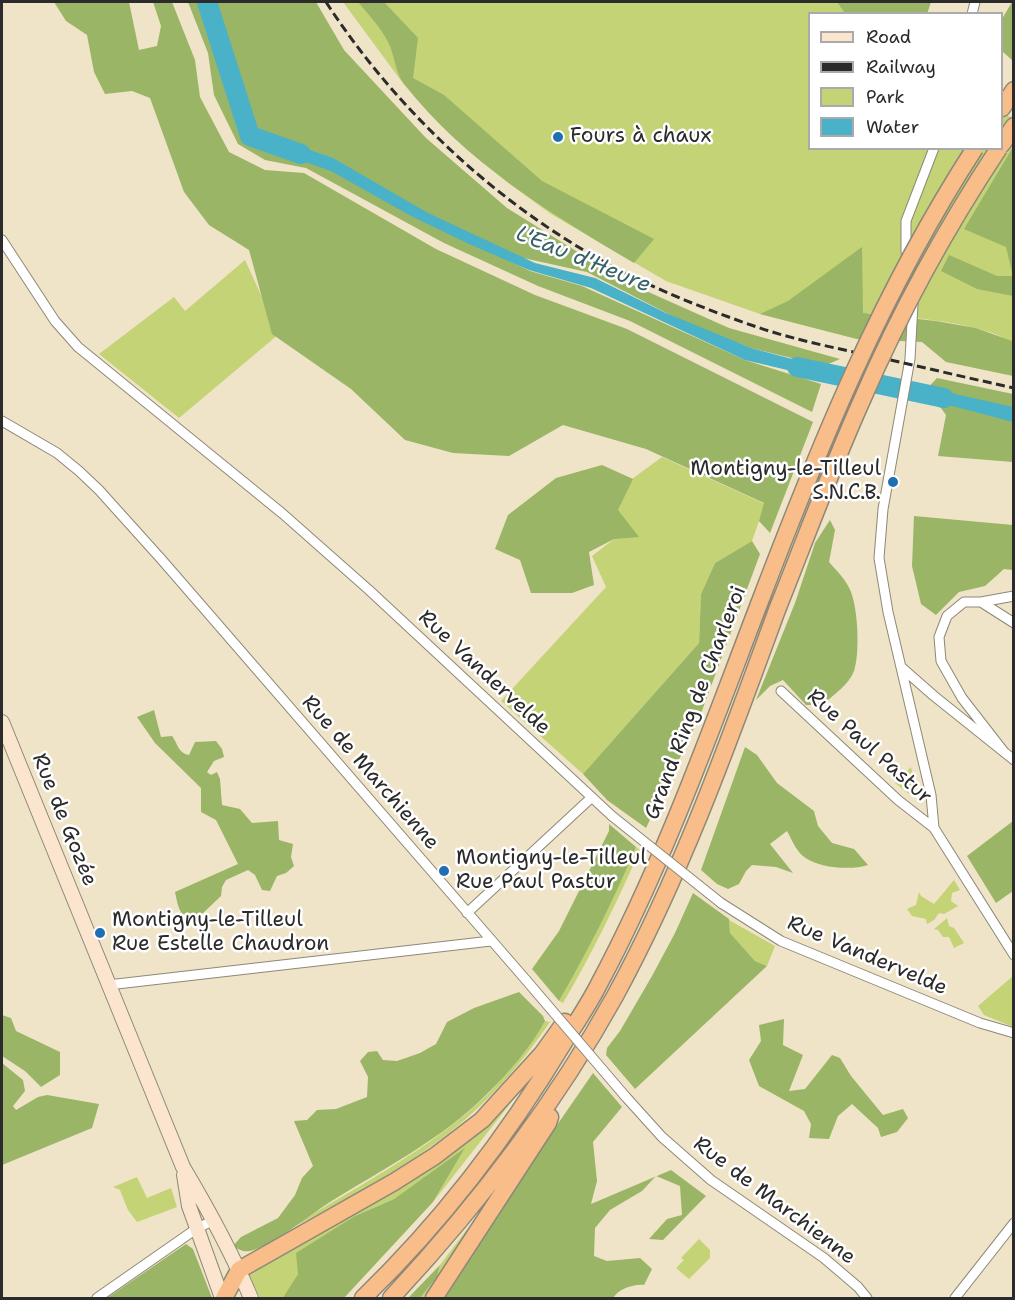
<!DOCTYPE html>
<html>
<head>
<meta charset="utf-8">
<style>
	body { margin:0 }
	#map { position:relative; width:1015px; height:1300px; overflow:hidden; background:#efe4c7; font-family:"Shantell Sans",sans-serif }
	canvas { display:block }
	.frame { position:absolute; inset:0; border:3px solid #2b2b2b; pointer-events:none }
	.legend { position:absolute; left:808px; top:12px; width:195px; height:138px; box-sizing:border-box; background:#fff; border:2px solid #aaa; margin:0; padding:8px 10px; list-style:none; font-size:18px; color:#2b2b2b }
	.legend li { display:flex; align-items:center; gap:12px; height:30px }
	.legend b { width:30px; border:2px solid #aaa }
</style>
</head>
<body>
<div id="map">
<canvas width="1015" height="1300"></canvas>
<div class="frame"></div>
<ul class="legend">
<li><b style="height:8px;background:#fce5cf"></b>Road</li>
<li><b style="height:8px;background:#2b2b2b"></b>Railway</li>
<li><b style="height:16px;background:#c3d375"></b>Park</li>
<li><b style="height:16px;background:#49b1c8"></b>Water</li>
</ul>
</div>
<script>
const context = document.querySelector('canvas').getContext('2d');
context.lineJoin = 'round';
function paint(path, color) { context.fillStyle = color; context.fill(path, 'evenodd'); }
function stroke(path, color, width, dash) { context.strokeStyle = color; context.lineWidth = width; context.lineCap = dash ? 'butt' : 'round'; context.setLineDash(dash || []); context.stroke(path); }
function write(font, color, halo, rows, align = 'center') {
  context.font = font + ' "Shantell Sans",sans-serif'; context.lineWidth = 5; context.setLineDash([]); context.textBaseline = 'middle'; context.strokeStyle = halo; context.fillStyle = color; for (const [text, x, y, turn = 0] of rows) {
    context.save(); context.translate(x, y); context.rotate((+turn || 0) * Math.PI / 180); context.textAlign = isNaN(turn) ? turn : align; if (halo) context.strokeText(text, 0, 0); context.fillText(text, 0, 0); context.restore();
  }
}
paint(new Path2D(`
	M343,2h567l-4,11 -96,1v134h192v-33l11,2v227c-26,-22 -110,-27 -145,-31l-11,26 -97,-25 -94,-33 -115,-67 -44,-32 -61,-52 -44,-48z
	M245,260l34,74 -100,84 -80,-64 75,-57 11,14z
	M662,457l103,47 -13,37 -37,22 -14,31 -2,49 -116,131 -82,-73 105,-114 -14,-31 22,-17 4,-29 14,-31z
	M911,767l7,28 -4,3 -19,-15z
	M636,847l4,3c-23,52 -48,104 -77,153l-4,-2c29,-50 55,-101 77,-154z
	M954,880l6,10 -8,3 -1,8 7,5 -14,8 -5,-1 -5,7 -7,4 -1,-5 -14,-3 -5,-7 9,-4 3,-13 2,4 13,8z
	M947,918l2,8 5,2 10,15 -10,5 -5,-11h-6l-5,-7 -4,-1z
	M729,920l46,26 -8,20 -12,-5 -25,-28z
	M1013,976v51l-29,-12 -6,-9z
	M545,1021l5,1c-20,29 -42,57 -67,81 -57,56 -133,94 -202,131 69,-45 148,-82 208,-141 8,-9 16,-19 23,-28 12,-14 24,-28 33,-44z
	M520,1091l-87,111 31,-52 -70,49 -39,17 -57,58 -14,24h-24l-11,-24c63,-36 128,-70 187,-112 30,-21 57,-47 84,-71z
	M137,1177l10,21 24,-10 6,19 -40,15 -9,-12 -8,-20 -7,-3z
	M468,1228v4l-44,66h-4l17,-21 3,-12z
	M699,1239l11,11v8l-21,21 -13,-11 8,-8 -3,-2z`), '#c3d375');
paint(new Path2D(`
	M54,2h75l10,48 18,-4 4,-20 -8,-24h19l23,58 5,37 29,55 36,18 39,3 132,76 99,46 92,34 186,93 -43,111 -11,-12 5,-18 -118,-54 -83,-24 -54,31 -56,-3 -48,-13 -54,-51 -79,-55 -23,-84 -40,-25 -25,-33 -34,-94 -18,-7 -27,3 -11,-22 -7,-37 -21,-14z
	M188,2h128l28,48 82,88 81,70 119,74 103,46 111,31 -16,7 -73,-18 -65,-25 -99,-51 -100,-22 43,21 52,15 163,74 76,24 -9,28 -182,-91 -92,-35 -94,-43 -138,-75 -41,-8 -27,-16 -24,-49 -6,-42z
	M358,2h26l34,36 -5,40 31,17 98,86 112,58 -20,24c-83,-49 -169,-101 -230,-179 -9,-11 -9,-29 -16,-42 -7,-14 -20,-28 -30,-40z
	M837,2h94l-4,12 -82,-1z
	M1012,2h2l-1,59 -11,-10v-32z
	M1013,147v149l-36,-7 -36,-18 8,-16 48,21h16l-7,-29 -42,-18z
	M862,247l1,66 73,8 40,7 36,13 1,35 -67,-14 -24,-20 -65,-3 -97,-25 28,-13z
	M937,378l76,16v68l-75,-6 8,-41 -5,-7 -22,-11z
	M602,465l31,14 -15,31 21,27 -25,2 -25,13 5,33 -22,8h-41l-11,-33 -25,-11 13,-34 48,-37z
	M914,516l99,9v45l-9,-1 -19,17 -26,6 -23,23 -15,-11 -9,-38z
	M830,520l5,10 -6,32c8,9 18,19 22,30 7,18 9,61 3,79 -5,14 -21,24 -32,34h-16l-23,-25 -13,6 -14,14 39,-97 20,-60z
	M752,541l8,13 -60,162 -54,112 -39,-28 -24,-26 116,-131 2,-49 14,-31z
	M154,710l7,27 11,-1c6,8 6,17 17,19l6,-13 21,-1 6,8 2,8 -10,4 -7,11 4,3 6,-3 3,7 2,26 18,4 12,14 26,-2 1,19 14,4 -2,13 3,9 -8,7 -9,3 -7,15 -8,-1 -7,-15 -7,-5 -22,10 -4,7 -1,9 -20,19 -10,5c-13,-6 -13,-15 -16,-28l63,-28 -22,-44 -15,-8v-24l-46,-45 -18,-26z
	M745,747l12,8 20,28 37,28 4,15 14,17 22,6 14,16c-18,6 -57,3 -69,-13 -5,-6 -8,-14 -12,-21l-17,13 23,29 -17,-6 -24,-2 -6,6 -7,13 -11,5 -11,-5 -16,-14z
	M1013,821v70l-17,12 -29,-47z
	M609,824l27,23c-22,53 -48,104 -77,154l-27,-32 27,-38 50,-100z
	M693,893l36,26 1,14 25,28 12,5 -132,123 -29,-34 1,-7 13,-17 32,-55 23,-43z
	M519,992l24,24 2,5c-14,26 -36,51 -56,71 -48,49 -109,78 -165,114 -19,13 -52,39 -74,45 -7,1 -11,-1 -17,-5l8,-9 37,-19 17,-23 7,-17 11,-12 -19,-45 13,-1 10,-10 19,-1 31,-12 1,-20 -8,-16 8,-9 9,-1 6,9 14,1 23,-8 16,-9 11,-22 27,-14z
	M2,1015l9,3 5,13 44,21v23l-19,12 -16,-16 -23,-15z
	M784,1019l-1,26 20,10 -14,36 16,-2 27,-34 8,3 11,18 32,39 20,-6 5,9 -11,14 -16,5 -3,-9 -26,-24 -14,12 -9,23 -20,-1 2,-14 -7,-13 -45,-25 -10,-26 12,-19 -2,-16z
	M2,1063l21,17 2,11 -12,15 3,4 22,-13 9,-2 52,9 -7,24 -90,37z
	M593,1073l29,34 -29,35 4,39 -6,23 80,-34 35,26 -43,44 -14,-1 18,-20 15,-4 -2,-29 -24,-10 -14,15 -32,19 -15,18 -1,28 13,5 33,-3 12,11 -8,16c-11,-1 -25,4 -31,13h-169l95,-147z
	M465,1148l-32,54 -89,96h-61l15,-24 -2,-21 59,-37 39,-17z
	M186,1244l7,5 19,49h-105z
	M440,1265l-3,12 -17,21h-12z`), '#9ab566');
paint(new Path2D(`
	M277,139l56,19 95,55 107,50 60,15 71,35 85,35 71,19 -1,11 -76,-18 -154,-72 -62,-18 -60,-26 -58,-28 -80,-45 -57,-20z
	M920,386l93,21v15l-95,-25z`), '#49b1c8');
stroke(new Path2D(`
	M207,2l43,134 51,18
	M797,367l147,31`), '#49b1c8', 20);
const street = new Path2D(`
	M972,14l3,-12
	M934,148l-28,73v30l7,53 -3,55 -27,150 -4,49 9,54 43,183 3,33 80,127
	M2,240l53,81 23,26 205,167 86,76 243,226
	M2,421l55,32 22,18 20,19 63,70 364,420
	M981,602l33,21
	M901,667l33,29 80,64
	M781,691l117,109 36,28
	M1004,752l-42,-54 -21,-37 -2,-24 8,-21 17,-14h17l33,-6
	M721,903l60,38 199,82 34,10
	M467,913l124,-115
	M108,985l383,-44
	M625,1096l37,41 49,43 113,78 34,29 9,11
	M97,1298l99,-69 16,-8
	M955,1298l59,-75`);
const secondary = new Path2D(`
	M2,722l181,445c25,42 49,86 68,131
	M184,1175l5,31 33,92`);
const highway = new Path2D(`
	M1002,108l12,-18
	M1002,144l12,-18
	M224,1298l15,-28 155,-88 41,-26 47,-36 60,-66 23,-32
	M363,1298c78,-75 145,-163 201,-256 12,-19 25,-38 35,-58 65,-122 111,-252 160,-380
	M391,1298c86,-92 163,-192 224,-302 67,-123 114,-255 162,-386
	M434,1298l114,-175 2,-6`);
stroke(street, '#8d8879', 11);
stroke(secondary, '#8d8879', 16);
stroke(highway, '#8d8879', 19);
stroke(street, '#fff', 9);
stroke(secondary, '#fce5cf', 14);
stroke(highway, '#f8bd88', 16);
stroke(new Path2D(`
	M326,2c65,100 156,188 259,249 52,31 111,55 169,75 40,14 82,22 123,31 45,10 91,21 137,31`), '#2b2b2b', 3, [9, 4.5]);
const streetBridge = new Path2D(`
	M612,816l109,87
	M526,980l99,116`);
const highwayBridge = new Path2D(`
	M759,604c61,-160 122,-311 216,-456
	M777,610c28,-70 54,-141 85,-210 38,-88 84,-172 137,-252`);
stroke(streetBridge, '#8d8879', 11, []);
stroke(highwayBridge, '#8d8879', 19, []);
stroke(streetBridge, '#fff', 9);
stroke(highwayBridge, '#f8bd88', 16);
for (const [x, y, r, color] of [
	[558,137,6,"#1f6fb2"],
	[893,482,6,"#1f6fb2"],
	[444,871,6,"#1f6fb2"],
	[100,933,6,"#1f6fb2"]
]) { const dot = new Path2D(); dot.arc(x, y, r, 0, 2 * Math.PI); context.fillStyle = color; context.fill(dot); stroke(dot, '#fff', 2); }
write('21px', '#2b2b2b', '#fff', [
	["Fours à chaux",570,137],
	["Montigny-le-Tilleul",881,470,"right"],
	["S.N.C.B.",881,494,"right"],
	["Montigny-le-Tilleul",456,859],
	["Rue Paul Pastur",456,883],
	["Montigny-le-Tilleul",112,921],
	["Rue Estelle Chaudron",112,945]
], 'left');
write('21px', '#2b2b2b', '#fff', [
	["Rue Vandervelde",484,673,43],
	["Grand Ring de Charleroi",696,703,-69],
	["Rue Paul Pastur",869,747,42],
	["Rue de Marchienne",370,773,49],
	["Rue de Gozée",64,820,68],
	["Rue Vandervelde",867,956,23],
	["Rue de Marchienne",774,1201,37]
]);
write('italic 22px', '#37616a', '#fff', [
	["L'Eau d'Heure",583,260,22]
]);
</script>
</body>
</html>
